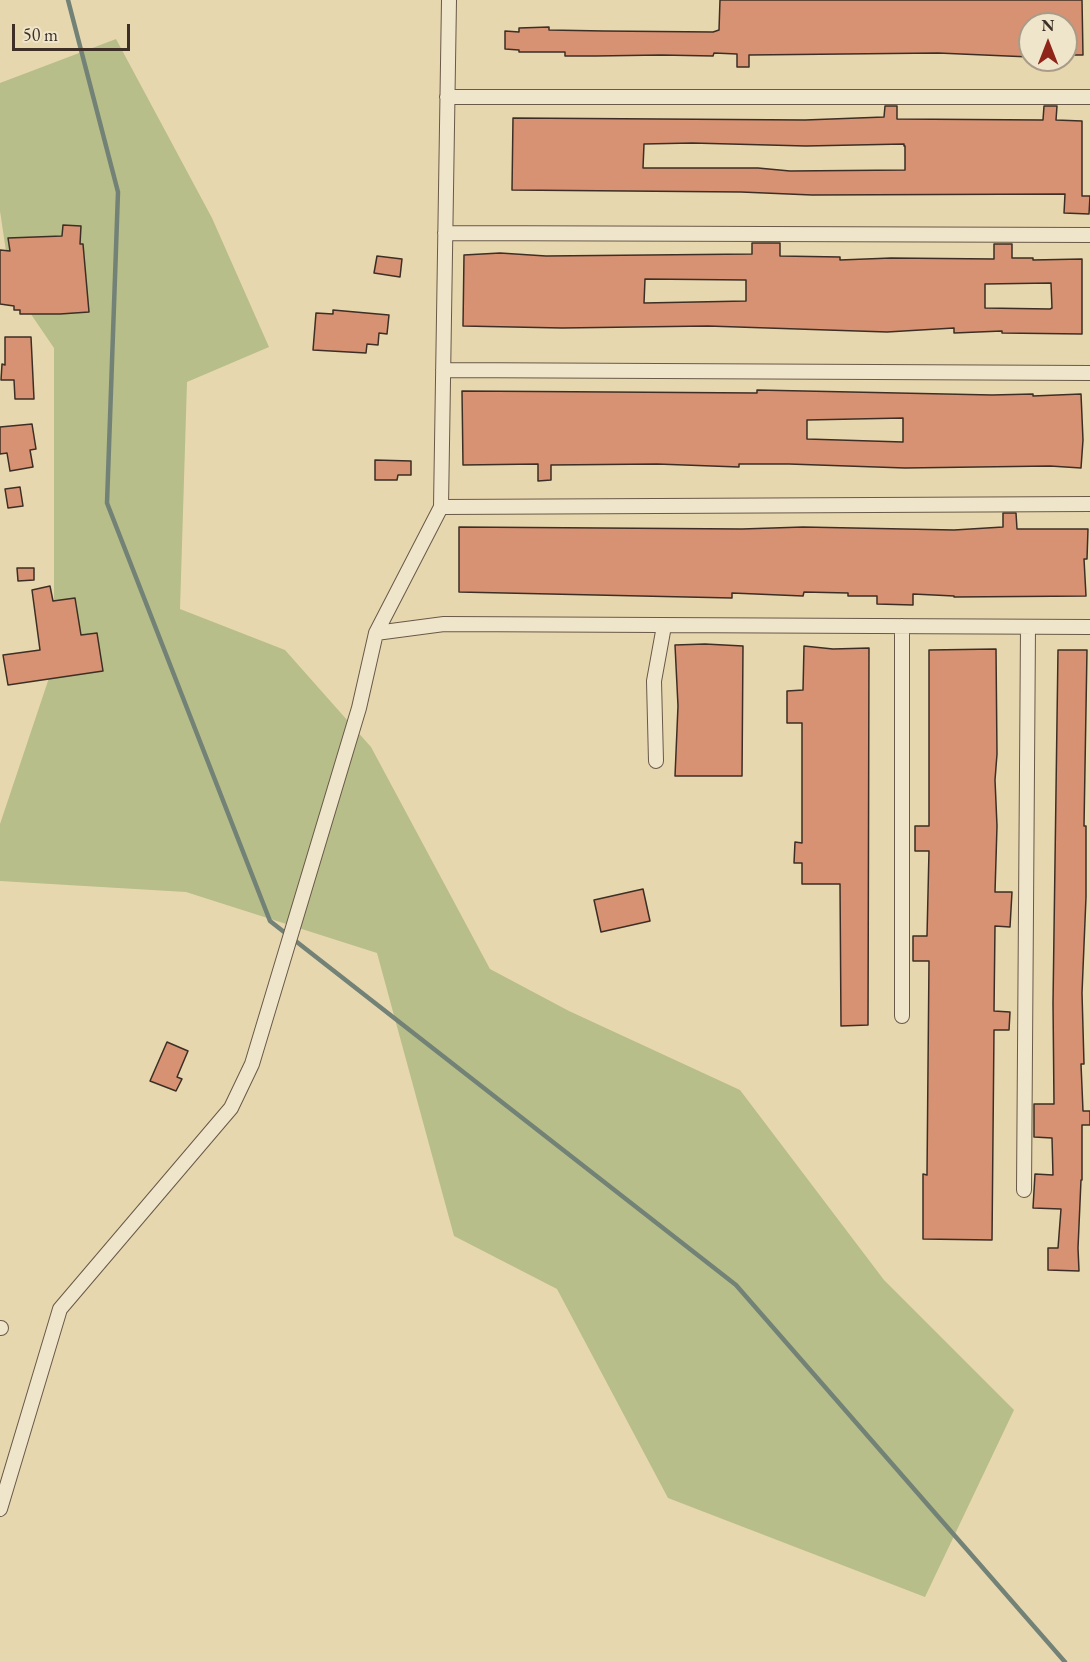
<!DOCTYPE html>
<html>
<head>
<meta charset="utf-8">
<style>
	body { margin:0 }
	#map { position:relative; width:1090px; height:1662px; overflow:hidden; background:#e7d7af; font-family:"EB Garamond",serif }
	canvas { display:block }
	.north { position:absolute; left:1018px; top:12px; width:60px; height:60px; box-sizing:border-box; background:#efe5cb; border:2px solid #a89c89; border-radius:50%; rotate:0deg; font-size:16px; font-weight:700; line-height:24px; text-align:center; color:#3d2f25 }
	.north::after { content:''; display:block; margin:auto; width:21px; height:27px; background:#8f2418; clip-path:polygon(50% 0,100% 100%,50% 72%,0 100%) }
	.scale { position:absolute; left:12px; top:24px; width:118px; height:27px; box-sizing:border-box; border:3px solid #3d2f25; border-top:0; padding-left:8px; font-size:18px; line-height:21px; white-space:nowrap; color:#3d2f25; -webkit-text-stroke:4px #efe5cb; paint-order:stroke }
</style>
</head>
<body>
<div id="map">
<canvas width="1090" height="1662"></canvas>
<div class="north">N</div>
<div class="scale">50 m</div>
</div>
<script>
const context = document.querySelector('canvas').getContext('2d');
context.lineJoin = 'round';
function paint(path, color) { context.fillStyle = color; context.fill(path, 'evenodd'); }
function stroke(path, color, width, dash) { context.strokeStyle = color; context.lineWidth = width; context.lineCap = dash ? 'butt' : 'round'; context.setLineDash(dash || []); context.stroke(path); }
paint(new Path2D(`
	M116,39l96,179 57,129 -82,35 -7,227 105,41 86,97 119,222 79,42 171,79 144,190 130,130 -89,187 -257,-99 -111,-209 -103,-53 -77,-283 -191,-61 -186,-11v-57l54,-161v-315l-43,-63 -11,-74v-128z`), '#b7be89');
stroke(new Path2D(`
	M68,0l50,192 -11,311 163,418 466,364 329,377`), '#738277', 4.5);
const building = new Path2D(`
	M720,0h362l1,55h-17v-31h-36v33l-92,-4 -189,2v12h-12v-13l-23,-1 -1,3 -52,-1 -65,1h-31v-4h-46v-2l-14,-1v-18l14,1v-4l30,-1v3l55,1 109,1 6,-2z
	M885,106h12v13l146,1 1,-14h13l-1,14 26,1v75h8l-1,18 -25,-1 1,-19 -253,1 -71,-3 -229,-2 1,-72 292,2 79,-3zM692,143l114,3 98,-2v2h1v24l-115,1 -32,-3h-115l1,-24z
	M63,225l18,1 -1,18h3l6,68 -29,2h-40v-4h-6v-4l-14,-2v-54l10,1 -2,-13 54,-2z
	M752,243h28v13l60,1v3l51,-2 103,1v-15h18v14h21v2l49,-1v75l-80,-1v-2l-48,2v-5l-67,4 -179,-6 -146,2 -99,-2 1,-71 36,-2 46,3 206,-2zM645,279l101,1v21l-102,2zM1051,283l1,25 -2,1 -65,-1v-24z
	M377,256l25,3 -2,18 -26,-4z
	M333,310l56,5 -2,19 -8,-1 -1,12 -11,-1 -1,9 -53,-3 3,-37 17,1z
	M5,337h26l3,62h-19l-1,-19h-13l1,-16 3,1z
	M757,390l235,5 41,-1v2l48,-2 2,46 -2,28 -31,-2 -145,2 -116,-4h-50v3l-82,-3 -106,1v15l-13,1v-17l-75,1 -1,-74 295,2zM903,418v24l-96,-3v-19z
	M32,424l4,25 -6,1 3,17 -23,4 -3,-18 -7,1v-27z
	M375,460l36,1v14h-13l-1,5h-22z
	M20,487l3,19 -15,2 -3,-19z
	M1003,513h13l1,16h71l-1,30h-3l2,37 -132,1v-1l-41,-2v11l-36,-1v-8h-29v-3l-44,-1 -1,4 -71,-3v5l-273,-6v-65l283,2 61,-2 151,3 49,-3z
	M17,568h17v12l-16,1z
	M50,586l3,15 22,-3 6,37 16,-2 6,38 -95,14 -5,-30 37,-5 -8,-60z
	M705,644l38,2 -1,130h-67l3,-70 -3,-61z
	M804,646l29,3 36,-1 -1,377 -27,1 -1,-142h-38v-21h-8l1,-21 7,1v-120h-15v-32l16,-1z
	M996,649l1,105 -2,26 2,46 -2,66h17l-2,35 -15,-1 -1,85 16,1 -1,18h-15l-2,210 -69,-1v-65l4,1 2,-214h-16v-25h14l2,-85h-14v-25h14v-176z
	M1058,650h29l-3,176h2v71l-4,96 2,71h-3l2,47h7v14h-8v55h-1l-3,68 1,23 -31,-1v-22h10l3,-39 -28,-1 2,-34 18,1 -1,-37 -18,-1v-33h20l-1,-101z
	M643,889l7,32 -49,11 -7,-32z
	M167,1042l21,9 -11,26 5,2 -6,12 -26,-10z`);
paint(building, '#d69272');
stroke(building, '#3d2f25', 1.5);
const minor = new Path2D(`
	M447,97h643
	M445,233l645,2
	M443,370l647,3
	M441,507l649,-3
	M902,626v390
	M376,633l68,-9 646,3
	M656,761l-2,-80 10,-55
	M1024,1190l4,-563
	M0,1328h1
	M0,1509l60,-200 171,-201 21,-44 107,-356 17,-75 65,-126 8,-507`);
stroke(minor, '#685948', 16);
stroke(minor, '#efe5cb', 14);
</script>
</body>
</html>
